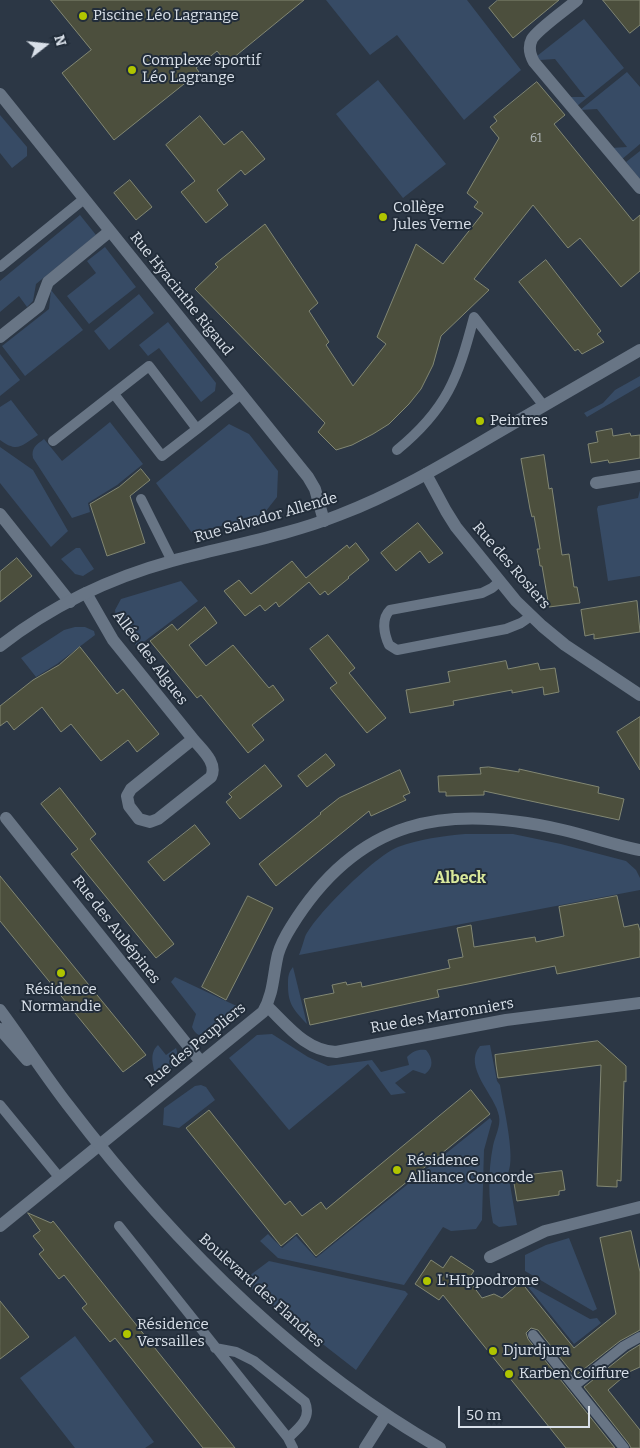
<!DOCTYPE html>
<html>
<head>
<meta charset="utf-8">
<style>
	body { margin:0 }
	#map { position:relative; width:640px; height:1448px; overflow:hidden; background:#2c3745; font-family:Bitter,serif }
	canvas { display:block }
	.north { position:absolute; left:20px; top:20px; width:50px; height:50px; -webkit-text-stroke:4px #222d3a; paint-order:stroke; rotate:74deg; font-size:14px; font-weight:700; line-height:20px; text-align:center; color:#d9e0e9 }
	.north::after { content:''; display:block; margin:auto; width:18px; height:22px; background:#d9e0e9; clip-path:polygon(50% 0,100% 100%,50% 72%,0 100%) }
	.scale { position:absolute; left:458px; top:1406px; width:132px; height:22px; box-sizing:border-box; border:2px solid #d9e0e9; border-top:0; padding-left:6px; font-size:15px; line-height:18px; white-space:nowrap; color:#d9e0e9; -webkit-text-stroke:4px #222d3a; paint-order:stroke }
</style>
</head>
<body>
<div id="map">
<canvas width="640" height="1448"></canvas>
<div class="north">N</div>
<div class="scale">50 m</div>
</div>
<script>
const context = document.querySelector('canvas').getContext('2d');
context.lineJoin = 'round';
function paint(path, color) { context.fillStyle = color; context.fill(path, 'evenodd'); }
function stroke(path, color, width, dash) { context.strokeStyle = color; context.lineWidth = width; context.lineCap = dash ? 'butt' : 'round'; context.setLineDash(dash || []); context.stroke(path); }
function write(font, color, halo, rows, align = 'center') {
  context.font = font + ' Bitter,serif'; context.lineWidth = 4; context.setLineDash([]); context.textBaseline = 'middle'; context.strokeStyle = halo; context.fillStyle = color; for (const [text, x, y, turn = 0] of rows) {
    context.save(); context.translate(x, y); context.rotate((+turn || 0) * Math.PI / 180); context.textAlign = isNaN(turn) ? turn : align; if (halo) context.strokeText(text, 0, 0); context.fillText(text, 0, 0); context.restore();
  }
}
paint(new Path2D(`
	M326,0h141l54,70 -57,50 -67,-85 -27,20z
	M584,19l40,49 -47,38 -8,-9h16l-30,-38 -15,1 -3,-4z
	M627,72l13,15v57l-19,16 -10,-12 16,-1 -30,-38 -17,1z
	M378,80l68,84 -43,34 -67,-84z
	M0,115l27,32v9l-15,12 -12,-15z
	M640,151v28l-14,-17z
	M80,215l16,20 -60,49 -3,17 -6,6 -8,-11 -19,16v-31z
	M105,247l31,40 -47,37 -22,-28 29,-23 -9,-12z
	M51,290l32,40 -58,46 -23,-30 47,-37z
	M139,294l15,19 -45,37 -15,-19z
	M168,322l48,61 -1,8 -14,11 -42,-54 -11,8 -9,-11z
	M0,354l20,26 -20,16z
	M640,376v10l-53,31 -3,-4 19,-10 12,-13z
	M11,400l27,35c-17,11 -20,18 -38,5v-33z
	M110,422l33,42 -26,21 -29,18 2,9 -18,6 -39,-60c-2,-10 3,-13 11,-19l18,22z
	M229,424l20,10 29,37 -1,26 -15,19 -70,17 -36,-50z
	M0,447l33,23 35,61 -17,16 -51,-64z
	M640,490v86l-32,5 -11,-72 1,-3 40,-8z
	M76,548h4l14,21 -11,7 -8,-2 -14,-15z
	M181,581l17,20 -61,46 -21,-30 -1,-7 6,-11z
	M75,627h10l9,4 1,4 -38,29 -21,13 -15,-19 43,-28z
	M465,834h48l48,10 65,17 10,9 4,8v12l-341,65c2,-5 4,-12 6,-18 10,-22 70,-81 93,-90 21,-8 45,-11 67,-13z
	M293,967l14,57c-12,-13 -19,-19 -19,-38 0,-9 0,-13 5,-19z
	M175,977l70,33c-12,9 -43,41 -53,17l4,-13 -25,-32z
	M272,1034l36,23 20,9 44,-6 9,12 28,-7 -2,-8c6,-6 11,-8 19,-7 7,8 8,18 -1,24l-12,-4 -18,13 11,10 -15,2 -23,-31 -79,66 -60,-72 28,-23z
	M158,1045l8,10 10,-7c6,17 -8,22 -20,31 -2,-12 -8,-25 2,-34z
	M490,1045l7,36 3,4c3,20 16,72 8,88l9,52 -18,2 -6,-4c-5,-24 -5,-52 0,-77 2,-10 8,-20 6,-30 -3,-20 -37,-49 -19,-70z
	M201,1085l5,2 9,13 -36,28 -16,-3 1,-17 31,-22z
	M490,1118l2,3 -8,29 -2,70 -6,9 -25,2 -8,-4 -39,58 -126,-27 -18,-17 8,-7 14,14 14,-12 20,22z
	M569,1238l28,71 -4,2 -68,-40v-16l21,-10z
	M269,1261l136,30 3,3 -52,76 -113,-88 2,-3z
	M525,1283l65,36 7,-1 4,5 -27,21z
	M75,1336l79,106 -9,6h-70l-55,-70z`), '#374b65');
const building = new Path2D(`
	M51,0h253l-77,63 -10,-12 -21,17 3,4 -85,68 -52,-67 29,-23z
	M498,0h61l-46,38 -24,-30z
	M603,0h37v25l-10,8z
	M537,82l28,33 -11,9 79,97 7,-6v56l-19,16 -41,-49 -12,10 -35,-43 -59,74 15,11 -48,46 -8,29 -12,24 -12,15 -20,20 -16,10 -21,11 -16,5 -18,-18 7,-9 -130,-134 23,-22 -3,-3 50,-40 53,79 -9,8 20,31 -3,3 27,41 33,-42 -9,-7 39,-93 27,20 40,-51 -9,-6 4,-5 -11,-9 32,-55 -9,-11 7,-6 -3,-4z
	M200,116l24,29 18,-14 23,28 -20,16 -4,-5 -24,20 11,15 -22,18 -25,-31 14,-11 -29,-36z
	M130,180l22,27 -16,13 -22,-27z
	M546,260l55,71 -4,3 7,8 -22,12 -4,-5 -3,2 -56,-69z
	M612,429l1,7 17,-3 1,3 9,-1v23l-31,5 -1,-3 -17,3 -3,-19 10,-2 -2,-10z
	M544,455l5,34 3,-1 10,67 7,-1 5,33h3l3,16 -31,4 -7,-41h-2l-1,-7 -2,-10h3l-6,-33 -2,1 -2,-8 -9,-50z
	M141,469l9,11 -20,16 15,47 -38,13 -17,-52 29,-17z
	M418,523l25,30 -14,10 -9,-12 -24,20 -15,-18z
	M356,543l13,17 -21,17 1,1 -21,17 -3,-4 -5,4 -11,-13 -30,25 -3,-5 -11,9 -5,-6 -15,11 -21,-25 15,-11 12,14 41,-33 14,17 41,-33 2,3z
	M17,558l15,18 -32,26v-30z
	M637,601l3,31 -46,7v-5l-9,2 -4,-26z
	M205,607l12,16 -28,22 17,21 27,-21 36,43 4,-3 11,15 -32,25 12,15 -16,13 -47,-58 -4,3 -47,-57 22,-17 5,6z
	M328,635l27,33 -6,5 37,45 -19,15 -37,-45 7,-5 -27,-34z
	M80,647l37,47 6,-5 36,45 -22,18 -9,-12 -27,21 -30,-37 -10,8 -19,-25 -28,23 -7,-9 -7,5v-20l33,-26 26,-15z
	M506,661l2,8 30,-6 2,7 15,-2 4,24 -15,3 -1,-8 -31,6v-3l-59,11 1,4 -44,8 -4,-23 44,-8 -2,-10z
	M640,717v53l-23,-38z
	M326,754l9,11 -28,22 -9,-11z
	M265,765l17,21 -42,33 -14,-17 6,-5 -3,-3z
	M489,767l30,5v-3l80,18 -1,6 26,6 -5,21 -135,-29v4l-38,1v-4h-7l-1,-16 43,-2 -1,-6z
	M400,770l10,23 -7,3 3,4 -35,16 -2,-5 -93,75 -17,-22 62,-50 -1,-1 19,-15z
	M60,788l36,46 -6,5 84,105 -18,14 -85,-104 7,-5 -37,-45z
	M195,825l15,19 -46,37 -16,-19z
	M0,876l146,179 -23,17 -123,-151z
	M248,896l25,12 -47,92 -24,-13z
	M617,896l7,31 14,-3 2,7v26l-83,17 -2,-8 -87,18 -31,6 2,7 -129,28 -6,-26 30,-6 -2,-8 14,-3 1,3 14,-3 1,5 88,-19 -2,-8 15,-3 -6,-29 14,-3 3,22 61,-10 1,5 28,-6 -5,-29z
	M598,1041l28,25v16l-2,-1 -3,100 -4,-1v7l-20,-1 4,-121 -103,13 -2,-13 -1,-10z
	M471,1090l19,24 -174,142 -19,-23 -16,13 -95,-118 23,-18 76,95 5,-4 12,15 19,-14 5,7z
	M562,1171l3,19 -6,1v4l-42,6 -4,-24z
	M28,1213l23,10 2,-2 182,227h-32l-88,-110 -5,4 -28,-34 5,-4 -23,-29 -5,4 -20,-25 5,-4 -11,-14 7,-5z
	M631,1231l9,41v58l-20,11 -45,35 -37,-46 -7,-2 -5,5 2,6 87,109h-49l-123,-153 -4,5 -24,-16 16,-24 12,8 8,-12 23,15 -6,8 14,19 12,-4 8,4 19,-16 53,66 42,-34 -16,-76z
	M0,1301l29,36 -29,22z
	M640,1345v22l-11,5 -21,18 32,40v18h-9l-2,-4 -45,-57 44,-35z`);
paint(building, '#4c4f3d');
stroke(building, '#828773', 1);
stroke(new Path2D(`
	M0,267l84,-68
	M114,394l48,62 35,-27
	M53,441l96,-75 48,63 44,-35
	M397,450c50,-41 61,-72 77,-133l70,89
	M141,499l31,62
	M499,582l-7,6 -10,5 -92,17c-9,9 -6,24 -1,35l8,5 109,-21 15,-6 10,-7
	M0,1105l59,72
	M119,1226l169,212 5,10
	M533,1335l91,113
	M215,1348l21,4 18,9 51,41c7,16 -6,26 -17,36
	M574,1386l50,-40 16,-9`), '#687585', 10);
stroke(new Path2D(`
	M577,0c-10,9 -39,29 -45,39 -4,8 -2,16 2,23l106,126
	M0,94l308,383 7,12 9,32
	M0,337l39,-31 9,-24 62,-51
	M426,474l20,37 10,16 60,74 26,25 23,19 75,50
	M596,483l44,-7
	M0,514l70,88
	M86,593l27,47 80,99
	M193,739c9,11 25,24 18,38l-53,42 -8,3 -11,-3 -10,-13 -2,-10 4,-7z
	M6,818l195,244
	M267,1006c20,19 39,45 69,46l170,-32 134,-17
	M0,1226l263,-214c11,-19 10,-38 15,-58 3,-10 8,-19 13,-27 67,-109 154,-124 272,-97 26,6 51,15 77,20
	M490,1257l55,-26 95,-24
	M365,1448l21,-33`), '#687585', 12);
stroke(new Path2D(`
	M0,646c50,-39 110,-68 172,-85 55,-15 114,-25 167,-46 53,-20 102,-49 151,-78 50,-29 100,-58 150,-87
	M0,1010c23,31 44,64 68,95 103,135 224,258 372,343
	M0,1029l27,31`), '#687585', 12);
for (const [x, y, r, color] of [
	[83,16,5,"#b0c500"],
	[132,70,5,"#b0c500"],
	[383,217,5,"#b0c500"],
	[480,421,5,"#b0c500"],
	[61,973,5,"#b0c500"],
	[397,1170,5,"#b0c500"],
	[427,1281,5,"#b0c500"],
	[127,1334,5,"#b0c500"],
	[493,1351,5,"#b0c500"],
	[509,1374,5,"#b0c500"]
]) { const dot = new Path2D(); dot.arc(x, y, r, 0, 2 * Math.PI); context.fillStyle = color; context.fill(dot); stroke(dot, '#222d3a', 2); }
write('12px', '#b6bcbe', null, [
	["61",536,139]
]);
write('15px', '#d9e0e9', '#222d3a', [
	["Piscine Léo Lagrange",93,16],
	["Complexe sportif",142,61],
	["Léo Lagrange",142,78],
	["Collège",393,208],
	["Jules Verne",393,225],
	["Peintres",490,421],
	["Résidence",61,990,"center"],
	["Normandie",61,1007,"center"],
	["Résidence",407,1161],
	["Alliance Concorde",407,1178],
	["L'HIppodrome",437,1281],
	["Résidence",137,1325],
	["Versailles",137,1342],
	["Djurdjura",503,1351],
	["Karben Coiffure",519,1374]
], 'left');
write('15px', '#d9e0e9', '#222d3a', [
	["Rue Hyacinthe Rigaud",181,294,51],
	["Rue Salvador Allende",266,518,-16],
	["Rue des Rosiers",511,566,49],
	["Allée des Algues",150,658,53],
	["Rue des Aubépines",116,930,52],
	["Rue des Marronniers",442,1016,-10],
	["Rue des Peupliers",196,1045,-39],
	["Boulevard des Flandres",261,1291,42]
]);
write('bold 16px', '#d9e89b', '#222d3a', [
	["Albeck",460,879]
]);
</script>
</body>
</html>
